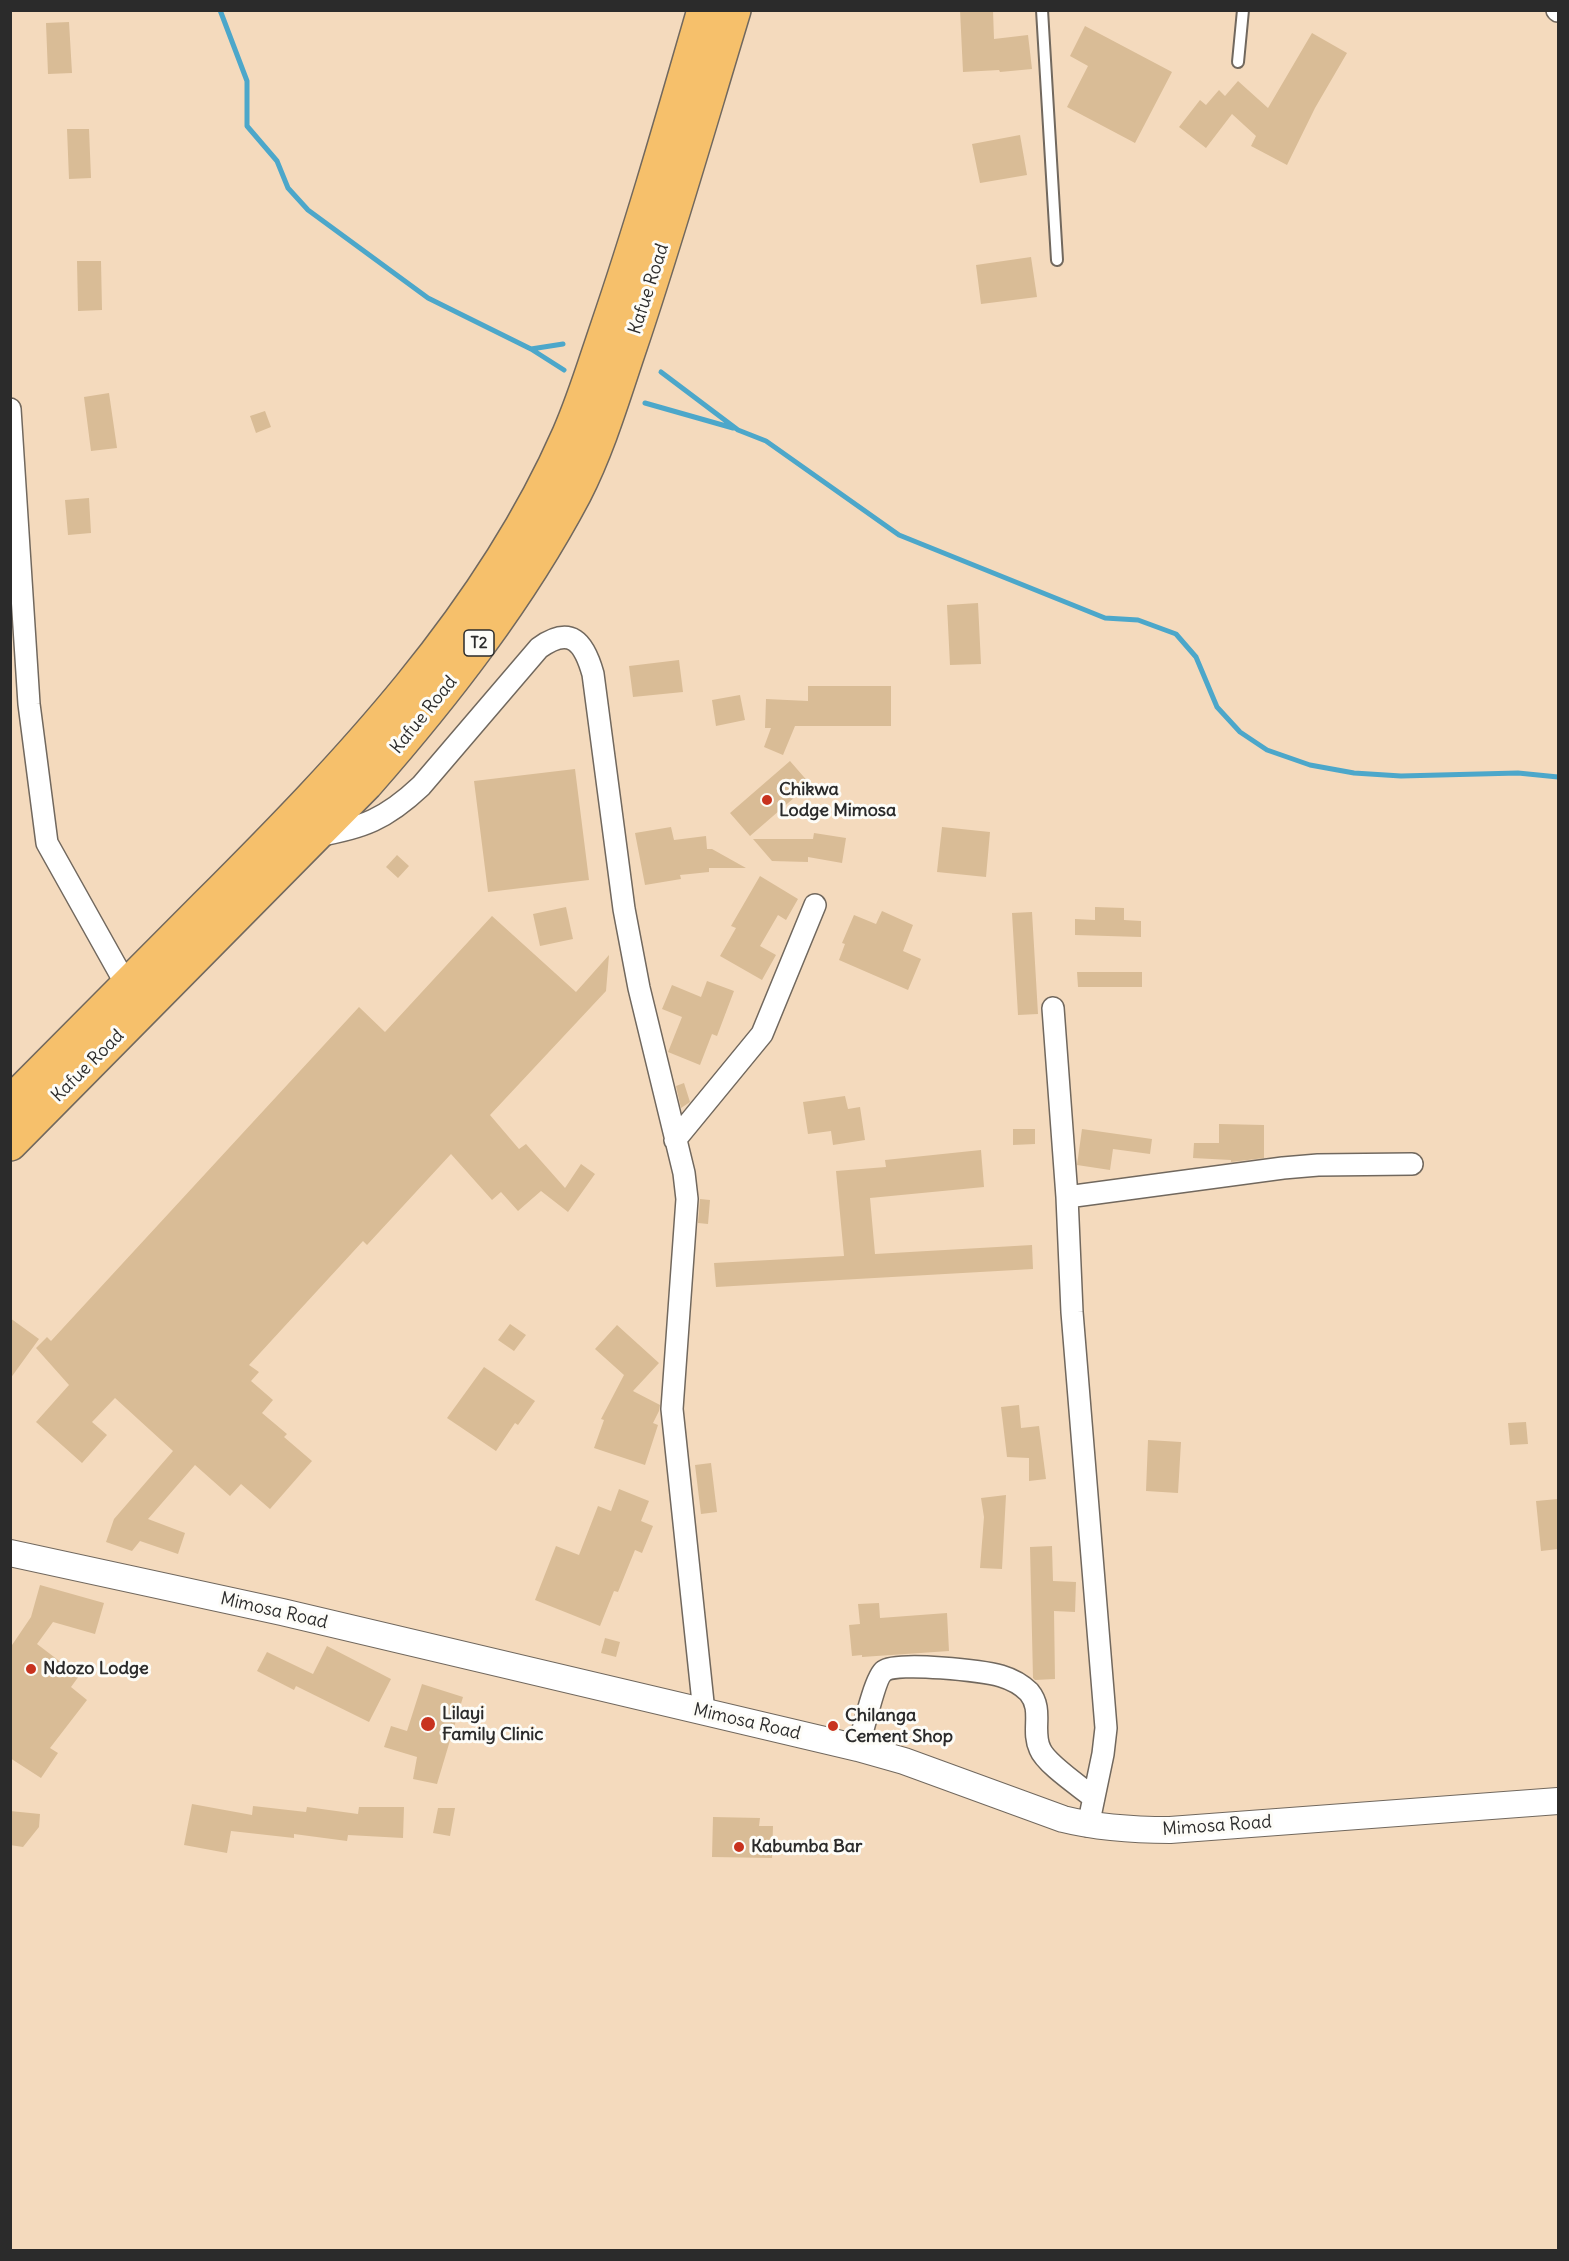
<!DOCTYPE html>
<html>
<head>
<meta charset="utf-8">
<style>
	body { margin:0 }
	#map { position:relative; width:1569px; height:2261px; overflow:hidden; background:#f4dabd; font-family:Delius,sans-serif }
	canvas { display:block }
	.frame { position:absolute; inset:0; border:12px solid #2b2b2b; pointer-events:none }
</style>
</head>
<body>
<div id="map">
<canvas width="1569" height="2261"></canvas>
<div class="frame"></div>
</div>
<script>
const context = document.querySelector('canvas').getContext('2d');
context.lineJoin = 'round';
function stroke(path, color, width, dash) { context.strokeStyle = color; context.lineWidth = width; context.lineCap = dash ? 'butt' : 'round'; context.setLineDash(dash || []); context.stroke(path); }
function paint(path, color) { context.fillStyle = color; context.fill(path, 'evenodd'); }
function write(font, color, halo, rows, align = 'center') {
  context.font = font + ' Delius,sans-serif'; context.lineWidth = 6; context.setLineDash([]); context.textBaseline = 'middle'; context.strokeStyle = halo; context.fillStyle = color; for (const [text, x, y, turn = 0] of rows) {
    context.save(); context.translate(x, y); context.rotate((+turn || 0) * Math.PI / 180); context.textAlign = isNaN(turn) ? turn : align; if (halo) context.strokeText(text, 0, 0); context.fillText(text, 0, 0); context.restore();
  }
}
stroke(new Path2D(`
	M220,10l27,71v45l30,35 11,27 20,22 120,88 103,51 32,-5
	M531,349l33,21
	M661,372l77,58 28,11 133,94 206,83 33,2 38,14 20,23 21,50 23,25 27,18 43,15 44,8 47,3 117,-3 40,4
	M645,403l88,25`), '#4ca7ca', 5);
paint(new Path2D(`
	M960,10h33l1,29 34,-4 4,34 -32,3 -1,-2 -36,2z
	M69,22l3,51 -24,1 -2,-51z
	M1085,26l87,46 -37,71 -68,-36 21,-41 -18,-10z
	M1312,33l35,20 -32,55 -28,57 -36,-19 5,-10 -24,-22 -26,34 -27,-21 21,-27 6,5 13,-15 6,6 13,-15 30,27z
	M67,129h22l2,49 -22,1z
	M1020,135l7,40 -47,8 -8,-39z
	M1031,257l6,40 -56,7 -5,-39z
	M77,261h24l1,49 -24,1z
	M109,393l8,55 -26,3 -7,-54z
	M265,411l6,16 -15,6 -6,-17z
	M89,498l2,35 -23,2 -3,-35z
	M978,603l3,61 -31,1 -3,-60z
	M679,660l4,32 -50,5 -4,-31z
	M808,686h83v40h-96l-12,29 -19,-8 7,-19h-6l1,-29 42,2z
	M740,695l5,25 -29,6 -4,-26z
	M790,761l20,23 -60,52 -20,-23z
	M575,769l14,111 -101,12 -14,-111z
	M671,827l3,13 32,-4 1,13h5l34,19h-37v4l-29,3 1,4 -36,6 -10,-52z
	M942,827l48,5 -4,45 -49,-5z
	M814,833l32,5 -4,25 -34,-6v5l-36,-1 -19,-22h60z
	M397,855l12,11 -11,12 -12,-11z
	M760,876l38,23 -12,21 -8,-5 -18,31 16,9 -14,25 -42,-24 16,-28 -5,-2z
	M566,907l7,32 -33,7 -7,-32z
	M1095,907l29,1v12l17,1v16l-66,-2v-16l20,1z
	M882,911l31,14 -10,26 18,8 -13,31 -69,-30 6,-16 -3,-1 12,-28 22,9z
	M1032,912l6,102 -20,1 -6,-102z
	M492,916l84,76 33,-37 -3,36 -116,124 29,34 7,-5 39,44 16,-24 14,10 -27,38 -27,-21 -23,20 -17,-19 -9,8 -41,-46 -84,91 -4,-4 -114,124 10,7 -8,9 22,19 -11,13 25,21 -3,3 28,24 -42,48 -29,-25 -11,12 -35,-31 -47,54 37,14 -7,21 -38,-13 -8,10 -26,-9 8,-23 59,-68 -58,-53 -23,24 15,13 -25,28 -46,-41 33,-37 -33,-37 11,-11 4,4 308,-334 26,25z
	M1077,972h65v15h-64z
	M707,981l27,10 -17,45 -5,-2 -12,31 -32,-13 14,-35 -20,-8 10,-24 29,12z
	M684,1083l6,19 -9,6 -5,-22z
	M845,1096l3,13 12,-2 5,33 -32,5 -2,-14 -23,3 -5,-32z
	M1219,1124l45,1v33l-33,4v-2l-38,-2 1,-15h25z
	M1013,1129h22v15l-22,1z
	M1082,1129l70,10 -2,15 -37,-5 -3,21 -33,-5z
	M981,1150l3,37 -114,11 5,56 157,-9 1,24 -317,18 -2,-24 130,-7 -8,-85 50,-4 -1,-7z
	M700,1199l10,1 -2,24 -10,-1z
	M10,1318l29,21 -29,40z
	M510,1324l16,11 -12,16 -16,-11z
	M617,1325l42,38 -26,28 27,14 -1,6 -6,12 5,2 -13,40 -51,-17 10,-28 -3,-1 23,-44 -29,-26z
	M484,1367l51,34 -17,24 -3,-2 -19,28 -49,-33z
	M1019,1405l2,23 18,-2 7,53 -17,2v-23l-22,-1 -6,-50z
	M1526,1422l2,22 -18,1 -2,-22z
	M1148,1440l33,2 -3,51 -32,-2z
	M711,1463l6,49 -16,2 -6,-49z
	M619,1489l30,12 -8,20 12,5 -11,27 -7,-3 -17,42 -4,-1 -14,35 -65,-26 21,-54 23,9 19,-49 13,5z
	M1006,1495l-4,74 -22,-1 4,-51 -3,-19z
	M1558,1499v50l-17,2 -5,-50z
	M1052,1546l1,35 23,1 -1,30 -21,-1 1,68 -20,1 -2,-2 -3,-131z
	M40,1585l64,18 -9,31 -42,-12 -16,22 42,32 -8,11 16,13 -37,48 8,5 -17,25 -31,-20v-110l21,-31z
	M879,1603l1,15 67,-5 2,38 -87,6v-2l-10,1 -3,-31 11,-1 -2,-20z
	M605,1638l15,4 -4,15 -15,-4z
	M327,1646l64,33 -22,43 -73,-36 -2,4 -37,-19 10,-19 46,22z
	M422,1684l41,13 -26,87 -24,-5 4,-22 -33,-10 7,-21 16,5z
	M192,1804l60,11 1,-9 53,6 1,-5 51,7 1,-7h45l-1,31 -55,-3 -1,6 -53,-7v4l-63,-7 -4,22 -43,-8z
	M438,1808h17l-5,28 -17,-3z
	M10,1811l30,3 -1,13 -16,20 -13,-2z
	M713,1817l47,1 -1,8h14l-1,32 -60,-1z`), '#d9bc96');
const service = new Path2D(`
	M1042,10l15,250
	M1238,62l5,-52`);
const minor = new Path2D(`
	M1557,10l1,1
	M10,409l19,295 18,139 80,143
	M316,836c47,-8 70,-17 105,-50l118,-138c32,-23 45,-6 54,26l31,235 15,79 45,185 3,26 -15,210 32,303
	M1053,1008l14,189 5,115 34,416 -3,26 -15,72
	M675,1140l87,-106 53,-129
	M1067,1197l216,-29 35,-3 94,-1
	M858,1748c4,-13 17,-71 26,-77 13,-10 100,0 117,5 10,3 21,9 28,16 15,18 2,38 11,57 6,15 41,38 54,49`);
const tertiary = new Path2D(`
	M10,1553l272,59 576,136 46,13 159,58c36,9 70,11 107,11l388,-29`);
const trunk = new Path2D(`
	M10,1103c66,-66 131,-132 197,-198 139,-139 282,-288 362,-471 15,-34 26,-71 38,-106 36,-105 66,-211 97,-318
	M10,1144l356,-360c78,-89 153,-185 209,-291 24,-47 39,-99 56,-149 37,-110 69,-222 103,-334`);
stroke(service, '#71685e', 14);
stroke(minor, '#71685e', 24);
stroke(tertiary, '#71685e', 28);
stroke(trunk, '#71685e', 36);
stroke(service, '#fff', 10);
stroke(minor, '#fff', 21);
stroke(tertiary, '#fff', 26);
stroke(trunk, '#f6c06b', 33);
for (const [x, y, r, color] of [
	[767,800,6,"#c8321e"],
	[31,1669,6,"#c8321e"],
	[428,1724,8,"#c8321e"],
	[833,1726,6,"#c8321e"],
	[739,1847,6,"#c8321e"]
]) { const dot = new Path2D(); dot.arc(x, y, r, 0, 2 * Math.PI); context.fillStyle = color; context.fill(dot); stroke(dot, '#fdfcf7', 2); }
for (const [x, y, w] of [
	[479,643,30]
]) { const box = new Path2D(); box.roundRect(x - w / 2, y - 13, w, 26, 4.5); context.fillStyle = '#fdfcf7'; context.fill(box); stroke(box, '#2b2b2b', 1.5); }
write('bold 16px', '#2b2b2b', null, [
	["T2",479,643]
]);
write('18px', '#2b2b2b', '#fdfcf7', [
	["Kafue Road",649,289,-72],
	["Kafue Road",424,715,-51],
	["Kafue Road",88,1066,-45],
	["Mimosa Road",274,1611,13],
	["Mimosa Road",747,1722,13],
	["Mimosa Road",1217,1826,-4]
]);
write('bold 18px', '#2b2b2b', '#fdfcf7', [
	["Chikwa",779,790],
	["Lodge Mimosa",779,811],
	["Ndozo Lodge",43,1669],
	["Lilayi",442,1714],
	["Family Clinic",442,1735],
	["Chilanga",845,1716],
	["Cement Shop",845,1737],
	["Kabumba Bar",751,1847]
], 'left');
</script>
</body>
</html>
